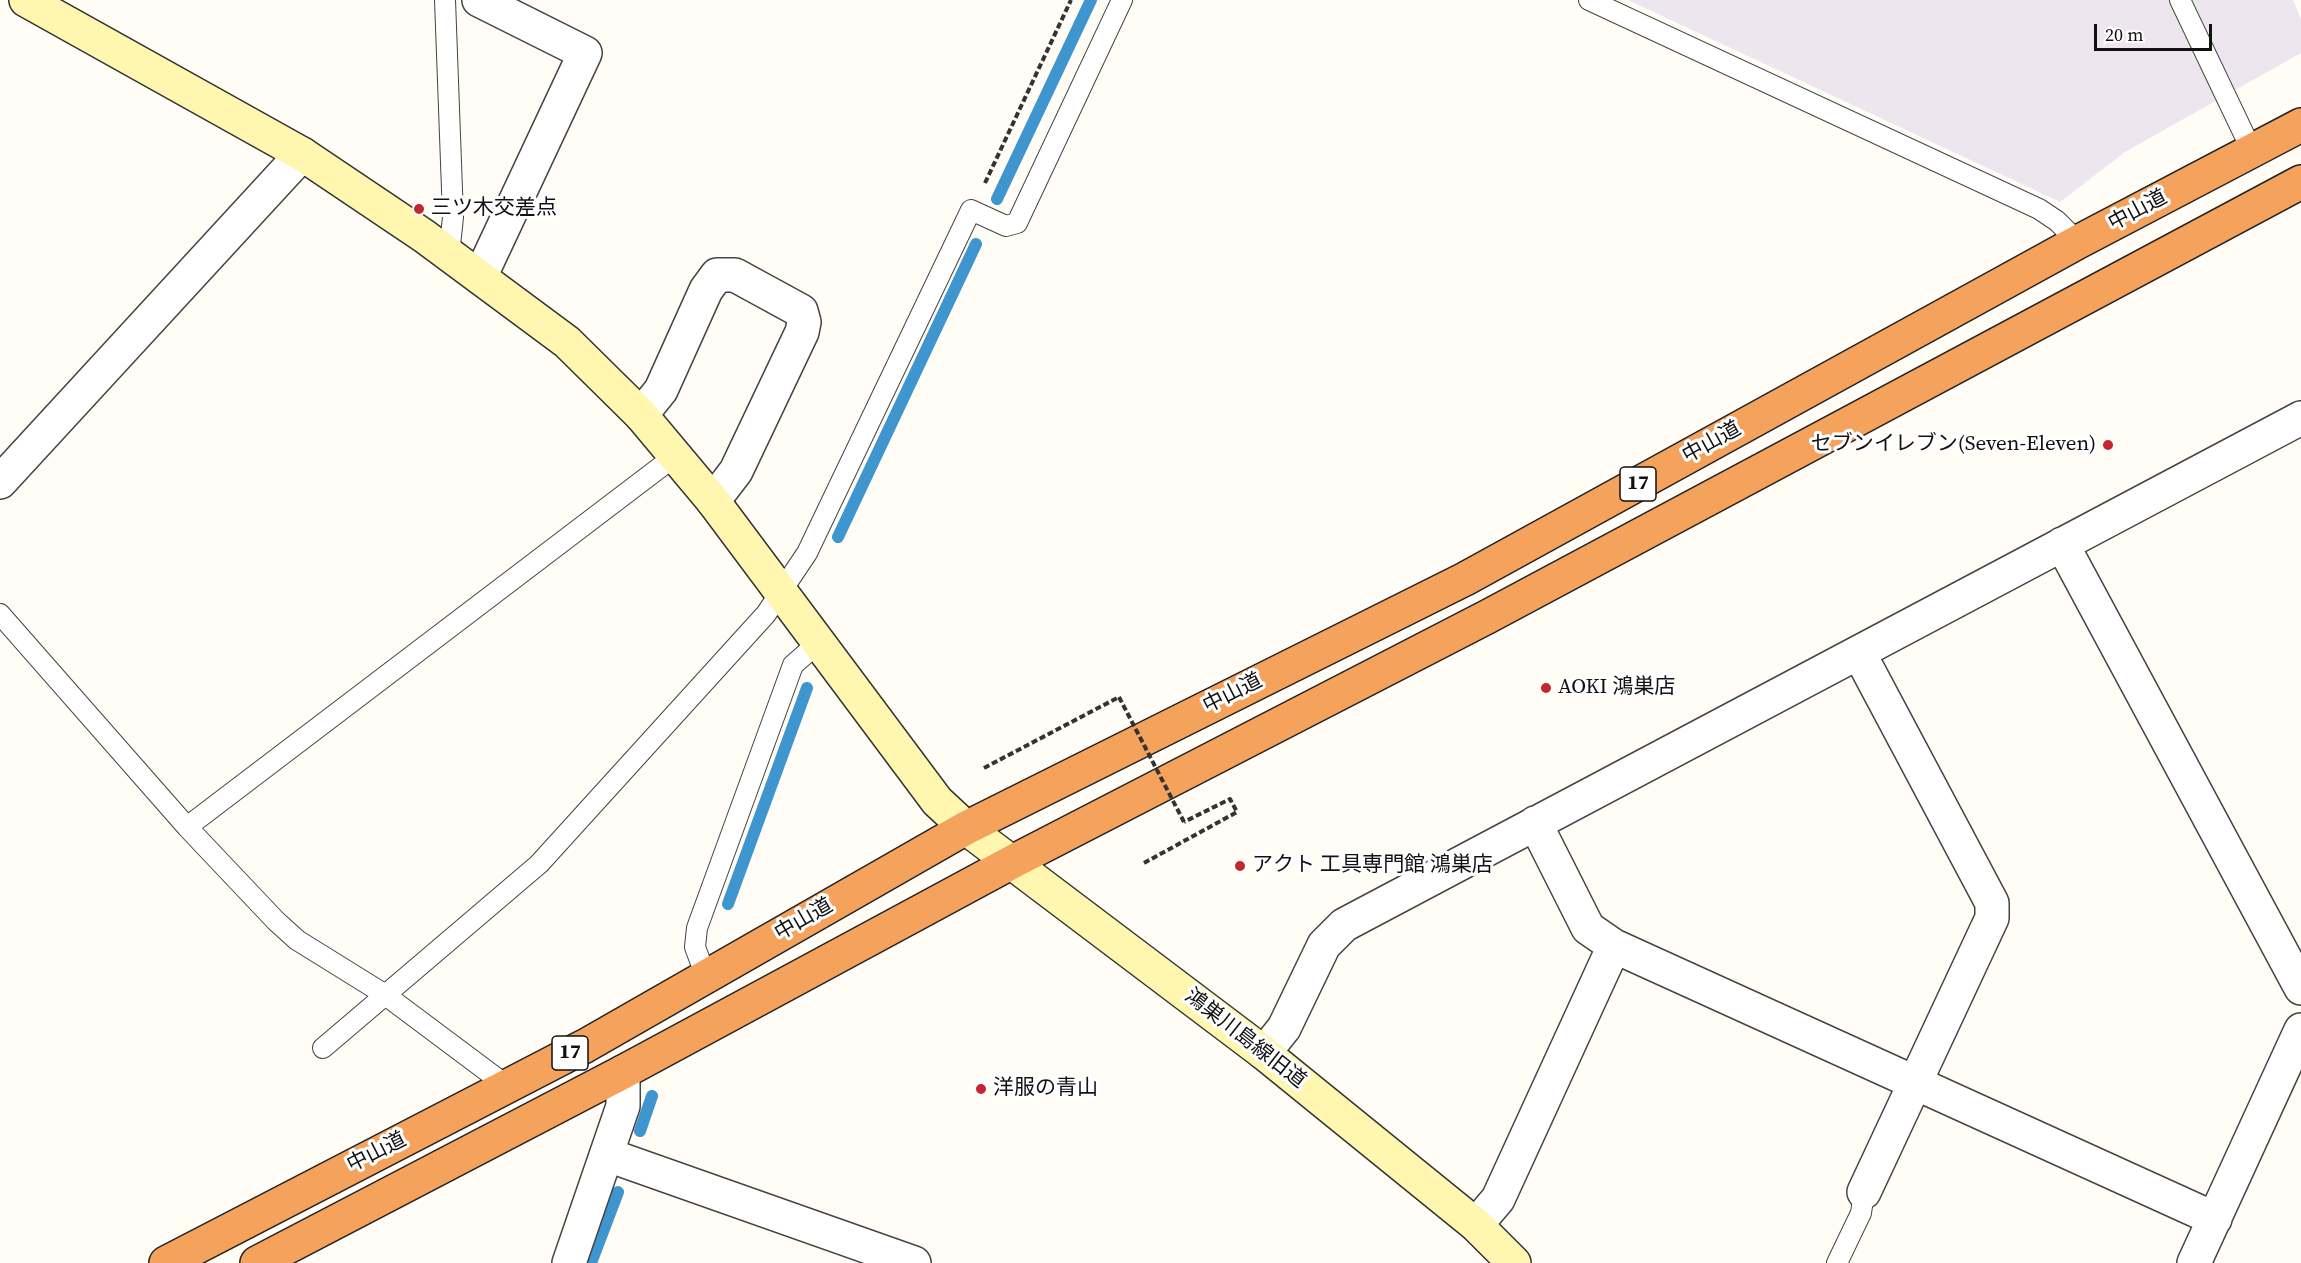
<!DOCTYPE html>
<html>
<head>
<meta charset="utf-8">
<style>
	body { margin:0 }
	#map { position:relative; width:2301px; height:1263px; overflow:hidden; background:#fffdf5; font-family:"Source Serif 4",serif }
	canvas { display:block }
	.scale { position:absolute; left:2094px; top:24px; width:118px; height:27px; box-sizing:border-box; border:3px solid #111; border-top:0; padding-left:8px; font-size:18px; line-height:21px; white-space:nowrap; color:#111; -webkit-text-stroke:4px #fff; paint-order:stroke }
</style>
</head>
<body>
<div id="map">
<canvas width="2301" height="1263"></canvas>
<div class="scale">20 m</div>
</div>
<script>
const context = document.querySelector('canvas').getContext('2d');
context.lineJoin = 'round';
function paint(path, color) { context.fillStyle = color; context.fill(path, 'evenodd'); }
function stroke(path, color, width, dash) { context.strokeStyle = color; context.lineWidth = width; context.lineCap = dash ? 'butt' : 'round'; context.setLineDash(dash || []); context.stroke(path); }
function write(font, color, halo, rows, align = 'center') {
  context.font = font + ' "Source Serif 4","Noto Sans JP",serif'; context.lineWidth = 6; context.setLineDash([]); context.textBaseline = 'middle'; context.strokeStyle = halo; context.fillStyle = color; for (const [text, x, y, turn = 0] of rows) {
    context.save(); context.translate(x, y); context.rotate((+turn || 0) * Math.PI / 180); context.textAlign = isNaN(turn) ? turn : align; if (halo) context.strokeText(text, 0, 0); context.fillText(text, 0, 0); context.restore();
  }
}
paint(new Path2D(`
	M1628,0h665l8,19v34l-176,99 -65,50z`), '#eee6ef');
stroke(new Path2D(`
	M997,199l94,-199
	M838,537l138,-293
	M728,904l79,-216
	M640,1131l12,-35
	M591,1263l27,-71`), '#3f96cf', 12);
const lane = new Path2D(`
	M445,0l8,217 -4,38
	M1589,0l450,209 18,12 21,21
	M2180,0l72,151
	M0,614l187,213 89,94 21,19 87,54 123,92
	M187,827l488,-371
	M706,977l-11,-30 2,-19 96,-263 26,-23
	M323,1048l216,-184 227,-250 41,-61 164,-343 35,16 11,-3 105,-223
	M1837,1263l24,-50 3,-21`);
const street = new Path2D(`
	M479,0l106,53 -105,224
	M641,415l20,-25 45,-100 11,-15h18l66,36 3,11 -2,10 -66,139 -23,30
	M0,482l302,-328
	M2062,544l239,444
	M1859,653l133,250v15l-128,274
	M1535,823l53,105 26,18 601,273
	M1264,1053l20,-25 40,-83 20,-20 957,-507
	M608,1155l306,108
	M1476,1225l22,-26 116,-253
	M569,1263l54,-157v-34
	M2194,1263l107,-233`);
const secondary = new Path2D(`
	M26,0l276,154 122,82 143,106 74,73 72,86 224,300 29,27 298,225 212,172 38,38`);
const highway = new Path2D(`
	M166,1263l419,-217 381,-218 499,-249 613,-337 223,-117
	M257,1263l366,-191 391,-211 473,-244 814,-435`);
stroke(lane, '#444', 22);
stroke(street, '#444', 36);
stroke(secondary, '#333', 36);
stroke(highway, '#222', 36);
stroke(new Path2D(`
	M985,183l86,-183
	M984,768l135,-71
	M1144,863l93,-51 -7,-13 -46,23`), '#333', 4, [6, 3]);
stroke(lane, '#fff', 20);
stroke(street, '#fff', 33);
stroke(secondary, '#fff6b0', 33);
stroke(highway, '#f5a25d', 33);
stroke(new Path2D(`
	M1119,697l65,125`), '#333', 4, [6, 3]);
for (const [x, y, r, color] of [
	[419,209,6,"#c4262e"],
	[2108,445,6,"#c4262e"],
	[1546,688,6,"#c4262e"],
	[1240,866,6,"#c4262e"],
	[981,1089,6,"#c4262e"]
]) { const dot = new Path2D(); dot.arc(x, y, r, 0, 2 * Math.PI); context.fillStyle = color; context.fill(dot); stroke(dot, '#fff', 2); }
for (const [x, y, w] of [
	[1638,484,36],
	[570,1053,36]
]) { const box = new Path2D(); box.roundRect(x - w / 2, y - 17, w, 34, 4.5); context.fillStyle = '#fff'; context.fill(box); stroke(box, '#111', 1.5); }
write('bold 20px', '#111', null, [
	["17",1638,484],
	["17",570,1053]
]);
write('21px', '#111', '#fff', [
	["三ツ木交差点",431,209],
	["セブンイレブン(Seven-Eleven)",2096,445,"right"],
	["AOKI 鴻巣店",1558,688],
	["アクト 工具専門館 鴻巣店",1252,866],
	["洋服の青山",993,1089]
], 'left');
write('21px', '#111', '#fff', [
	["中山道",2138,211,-28],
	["中山道",1712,443,-29],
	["中山道",1233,694,-27],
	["中山道",804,920,-30],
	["鴻巣川島線旧道",1245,1039,38],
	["中山道",377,1153,-27]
]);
</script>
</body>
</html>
